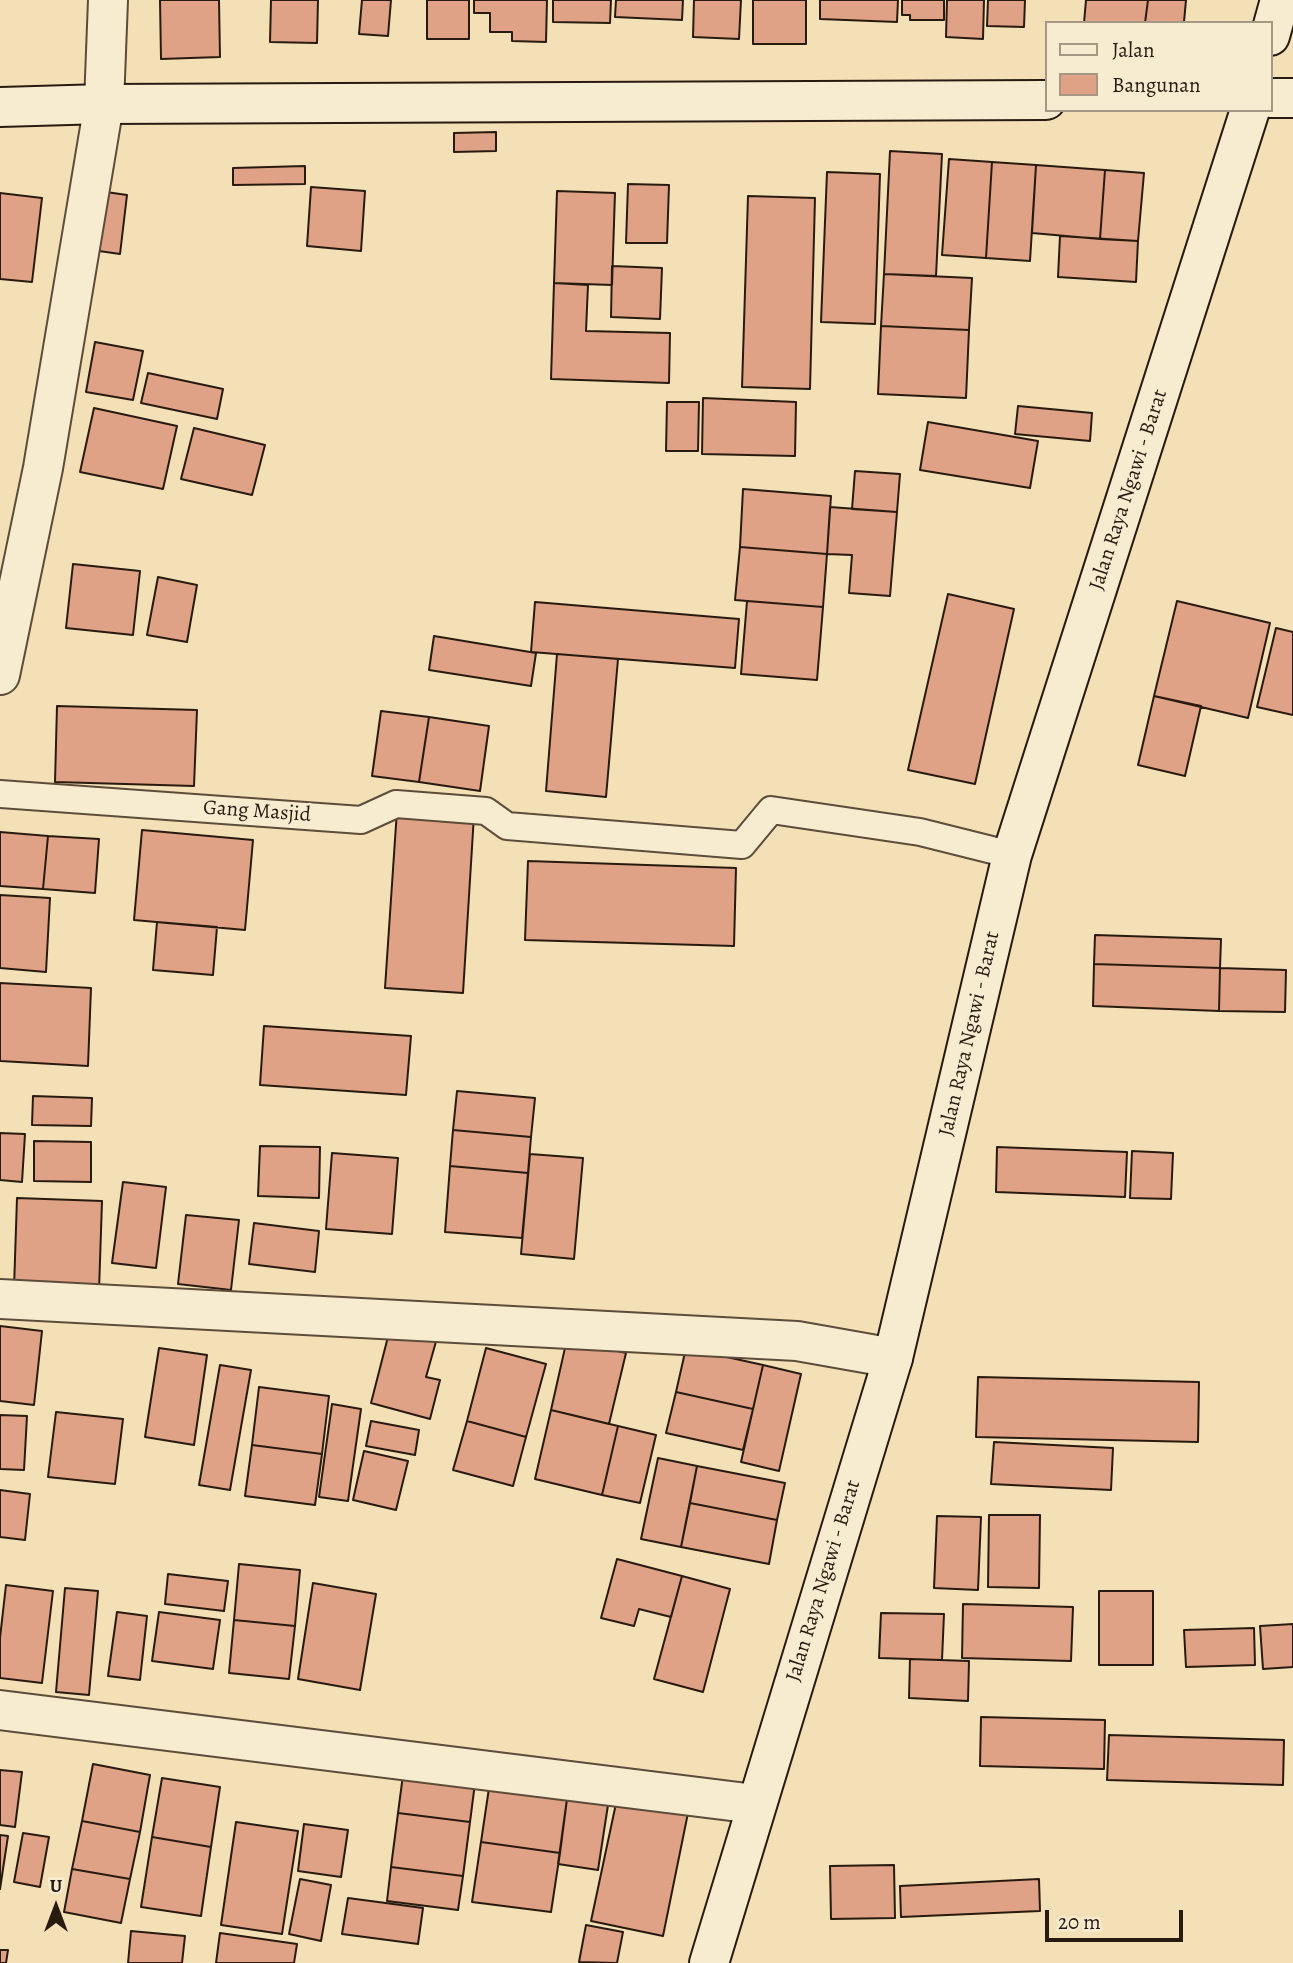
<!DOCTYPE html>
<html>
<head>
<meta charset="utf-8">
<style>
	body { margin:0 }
	#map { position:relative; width:1293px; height:1963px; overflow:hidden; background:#f3e0b7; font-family:Alegreya,serif }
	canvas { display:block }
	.legend { position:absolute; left:1045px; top:21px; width:228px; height:91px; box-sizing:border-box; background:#f7ebd0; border:2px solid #a59783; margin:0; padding:9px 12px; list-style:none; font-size:21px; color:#291a0f }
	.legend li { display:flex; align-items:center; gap:14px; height:35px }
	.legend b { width:35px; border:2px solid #a59783 }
	.north { position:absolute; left:21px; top:1872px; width:70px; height:70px; -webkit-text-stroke:5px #f7ebd0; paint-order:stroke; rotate:0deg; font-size:19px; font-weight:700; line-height:28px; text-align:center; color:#291a0f }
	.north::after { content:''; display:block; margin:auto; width:24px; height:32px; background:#291a0f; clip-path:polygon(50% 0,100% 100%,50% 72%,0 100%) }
	.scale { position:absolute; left:1045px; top:1910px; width:138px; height:32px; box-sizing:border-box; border:4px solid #291a0f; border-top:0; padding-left:9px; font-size:21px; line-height:24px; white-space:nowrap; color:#291a0f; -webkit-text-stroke:5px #f7ebd0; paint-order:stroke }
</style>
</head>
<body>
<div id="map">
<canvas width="1293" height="1963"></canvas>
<ul class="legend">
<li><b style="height:9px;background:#f7ebd0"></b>Jalan</li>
<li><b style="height:19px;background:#dfa286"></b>Bangunan</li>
</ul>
<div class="north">U</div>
<div class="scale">20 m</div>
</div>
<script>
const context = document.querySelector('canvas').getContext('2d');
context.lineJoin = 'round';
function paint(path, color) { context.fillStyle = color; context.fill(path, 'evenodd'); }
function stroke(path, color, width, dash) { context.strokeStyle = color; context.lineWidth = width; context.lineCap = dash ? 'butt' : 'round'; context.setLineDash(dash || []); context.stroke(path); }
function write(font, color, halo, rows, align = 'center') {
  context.font = font + ' Alegreya,serif'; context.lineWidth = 5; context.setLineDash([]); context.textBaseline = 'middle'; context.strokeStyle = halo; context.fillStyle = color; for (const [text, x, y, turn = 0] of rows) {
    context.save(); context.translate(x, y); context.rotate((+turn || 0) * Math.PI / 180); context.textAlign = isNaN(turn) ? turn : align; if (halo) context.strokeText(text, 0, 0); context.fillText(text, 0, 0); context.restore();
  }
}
const building = new Path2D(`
	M160,0h59l1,57 -59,2z
	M271,0h47l-1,43 -47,-1z
	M362,0h29l-3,36 -29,-2z
	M427,0h42v39h-42z
	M474,0h73l-1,42 -34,-1v-9h-22v-19h-16z
	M553,0h58l-1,23 -57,-1z
	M616,0h67l-1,20 -67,-3z
	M694,0h47l-2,39 -46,-2z
	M753,0h53v44h-53z
	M820,0h78l-1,22 -77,-3z
	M902,0h42v20h-34v-5h-8z
	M947,0h37l-1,39 -37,-2z
	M988,0h37l-1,27 -37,-1z
	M1086,0h62l-3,23h-61z
	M1148,0h38l-2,22 -39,1z
	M496,132v19l-42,1v-19z
	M890,151l52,3 -6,122 -52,-2z
	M949,159l43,3 -6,96 -44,-3z
	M992,162l44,3 -6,96 -44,-3z
	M1036,165l69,5 -5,69 -68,-6z
	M305,166v18l-72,1v-17z
	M1105,170l39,3 -6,68 -38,-2z
	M827,172l53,2 -5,150 -54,-2z
	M628,184l41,1 -2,58h-41z
	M311,187l54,4 -4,60 -54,-5z
	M557,191l58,2 -3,92 -58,-2z
	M106,192l21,3 -7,59 -21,-3z
	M0,193l42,5 -10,84 -32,-3z
	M748,196l67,2 -5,191 -68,-2z
	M1060,236l78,5 -2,41 -78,-5z
	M612,266l50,2 -2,51 -49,-2z
	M884,274l88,4 -3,52 -88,-4z
	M554,283l34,2 -2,46 84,2 -1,50 -118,-4z
	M881,326l88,4 -3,68 -88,-4z
	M95,342l48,9 -10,49 -47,-8z
	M148,373l75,16 -6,30 -76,-16z
	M703,398l93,4 -1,54 -93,-2z
	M667,402h32l-1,49h-32z
	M1018,406l74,7 -2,28 -75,-7z
	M94,408l83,18 -14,63 -83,-17z
	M928,422l110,19 -8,47 -110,-18z
	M194,428l71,17 -13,50 -71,-16z
	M855,471l45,3 -3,38 -45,-3z
	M743,489l88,7 -4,58 -87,-7z
	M830,507l67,5 -7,84 -41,-3 3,-38 -25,-1z
	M740,547l87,7 -4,53 -88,-7z
	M73,564l67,7 -7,64 -67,-7z
	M158,577l39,8 -10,57 -40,-7z
	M948,594l66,15 -39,175 -67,-14z
	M747,601l76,6 -6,73 -76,-6z
	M1177,601l93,22 -22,95 -94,-22z
	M535,602l204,17 -4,49 -204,-16z
	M1276,628l17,4v83l-36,-8z
	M434,636l102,17 -5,33 -102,-16z
	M557,654l61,5 -12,138 -60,-6z
	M1154,696l47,10 -16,70 -47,-11z
	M57,706l140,4 -3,76 -139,-4z
	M381,711l48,6 -10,65 -47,-6z
	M429,717l60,9 -9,65 -61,-9z
	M397,810l77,5 -11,178 -78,-5z
	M142,830l111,10 -8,90 -111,-10z
	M0,832l48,4 -5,53 -43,-3z
	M48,836l51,3 -4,54 -52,-4z
	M528,861l208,7 -2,78 -209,-6z
	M0,895l50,3 -4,74 -46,-4z
	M157,922l60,5 -4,48 -60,-5z
	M1095,935l126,4 -1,29 -126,-4z
	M1094,964l126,4 -1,43 -126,-5z
	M1220,968l66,2 -1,42 -66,-1z
	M0,983l91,5 -3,78 -88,-5z
	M264,1026l147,10 -5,59 -146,-10z
	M457,1091l78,7 -4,39 -78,-7z
	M33,1096l59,2 -1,28 -59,-1z
	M453,1130l78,7 -3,36 -78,-7z
	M0,1133l25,1 -3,48 -22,-2z
	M34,1141l57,1v40l-57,-1z
	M260,1146l60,1 -1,51 -61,-2z
	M997,1147l130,5 -2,45 -129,-5z
	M1132,1151l41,2 -2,46 -41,-1z
	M332,1153l66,5 -6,76 -66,-5z
	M530,1154l53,4 -9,101 -53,-5z
	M450,1166l78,7 -6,65 -77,-6z
	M123,1182l43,5 -10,81 -44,-5z
	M17,1198l85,3 -3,90 -85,-3z
	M186,1215l53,5 -8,70 -53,-6z
	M254,1223l65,8 -4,41 -66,-8z
	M391,1325l46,13 -11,39 14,3 -10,39 -59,-16z
	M0,1326l42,5 -8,74 -34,-4z
	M567,1339l59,14 -17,71 -58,-14z
	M159,1348l48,7 -13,90 -49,-8z
	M486,1348l60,16 -20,73 -59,-16z
	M686,1348l77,17 -10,44 -77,-17z
	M220,1365l31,5 -21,120 -31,-5z
	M763,1365l38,9 -22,97 -38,-9z
	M978,1377l221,5 -1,60 -222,-5z
	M259,1387l70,9 -7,58 -70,-9z
	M676,1392l77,17 -10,41 -77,-17z
	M332,1404l29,5 -13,92 -29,-4z
	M551,1410l67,16 -16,69 -67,-16z
	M56,1412l67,7 -8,65 -67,-7z
	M0,1415l27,1 -3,54 -24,-1z
	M371,1421l48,9 -4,25 -49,-9z
	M467,1421l59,16 -13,49 -60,-16z
	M618,1426l38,9 -16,68 -38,-8z
	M994,1442l119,6 -2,42 -120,-6z
	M252,1445l70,9 -7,51 -70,-9z
	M364,1451l44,10 -12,49 -43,-10z
	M658,1458l39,8 -16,81 -40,-8z
	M697,1466l88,17 -8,37 -87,-17z
	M0,1490l30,4 -5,46 -25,-3z
	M690,1503l87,17 -8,44 -88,-17z
	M989,1515h51l-1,73 -51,-1z
	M937,1516l44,1 -3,73 -44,-2z
	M617,1559l65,17 -11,41 -32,-8 -5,17 -33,-8z
	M239,1564l61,6 -5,56 -61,-6z
	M168,1574l60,7 -4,30 -59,-7z
	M682,1576l48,13 -27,103 -49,-13z
	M313,1583l63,11 -16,96 -62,-11z
	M6,1585l47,6 -11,92 -42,-5v-40z
	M65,1588l33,3 -9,104 -33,-3z
	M1099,1591h54v74h-54z
	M963,1604l110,3 -2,54 -109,-3z
	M117,1612l30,4 -7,64 -32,-4z
	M159,1612l61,8 -7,49 -61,-8z
	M881,1613l63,1 -2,46 -63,-2z
	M234,1620l61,6 -6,53 -60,-6z
	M1293,1624v43l-30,2 -3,-43z
	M1254,1628l1,37 -69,2 -2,-37z
	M910,1659l59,2 -1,40 -59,-3z
	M981,1717l124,3 -1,49 -124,-3z
	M1109,1735l175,5 -1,45 -176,-5z
	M93,1764l57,11 -10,57 -58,-11z
	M0,1770l22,2 -7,55 -15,-2z
	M403,1775l72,8 -5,39 -72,-9z
	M162,1778l58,9 -9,60 -59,-10z
	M489,1788l78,11 -7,54 -79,-11z
	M618,1794l71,14 -26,128 -72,-15z
	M567,1799l41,6 -10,65 -40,-6z
	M398,1813l72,9 -7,54 -72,-9z
	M82,1821l58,11 -10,47 -58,-10z
	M236,1822l62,9 -16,103 -61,-9z
	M304,1824l44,6 -7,47 -43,-6z
	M23,1833l26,4 -9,50 -26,-5z
	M0,1835l8,1 -8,53z
	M152,1837l59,10 -10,69 -60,-9z
	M481,1842l79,11 -9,59 -79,-10z
	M894,1865l1,53 -64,1 -1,-53z
	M391,1867l72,9 -5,34 -71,-9z
	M72,1869l58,10 -9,44 -57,-11z
	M300,1879l31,6 -10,56 -32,-7z
	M1039,1879l1,32 -139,6 -1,-31z
	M348,1898l75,10 -5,36 -76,-10z
	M586,1925l37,7 -6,31 -38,-1z
	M131,1931l54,5 -3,27h-54z
	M220,1933l77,11 -3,19h-78z
	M0,1950h8l-2,13h-6z`);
paint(building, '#dfa286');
stroke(building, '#291a0f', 2);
const lane = new Path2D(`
	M0,794l361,26 35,-16 90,7 21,15 235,19 29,-35 149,22 92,23`);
const street = new Path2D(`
	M0,675l43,-207 61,-364 4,-104
	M0,1299l797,42 96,17
	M0,1710l755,94`);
const secondary = new Path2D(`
	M1270,36l10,-36
	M1270,98h23
	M0,107l104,-3 942,-4
	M709,1963l184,-605 119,-503 238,-745`);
stroke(lane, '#5c4c39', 30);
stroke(street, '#5c4c39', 42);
stroke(secondary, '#291a0f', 42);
stroke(lane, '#f7ebd0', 26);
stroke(street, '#f7ebd0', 38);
stroke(secondary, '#f7ebd0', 38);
write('21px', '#291a0f', '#f7ebd0', [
	["Jalan Raya Ngawi - Barat",1129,490,-72],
	["Gang Masjid",257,812,4],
	["Jalan Raya Ngawi - Barat",970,1034,-77],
	["Jalan Raya Ngawi - Barat",824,1581,-73]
]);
</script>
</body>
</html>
